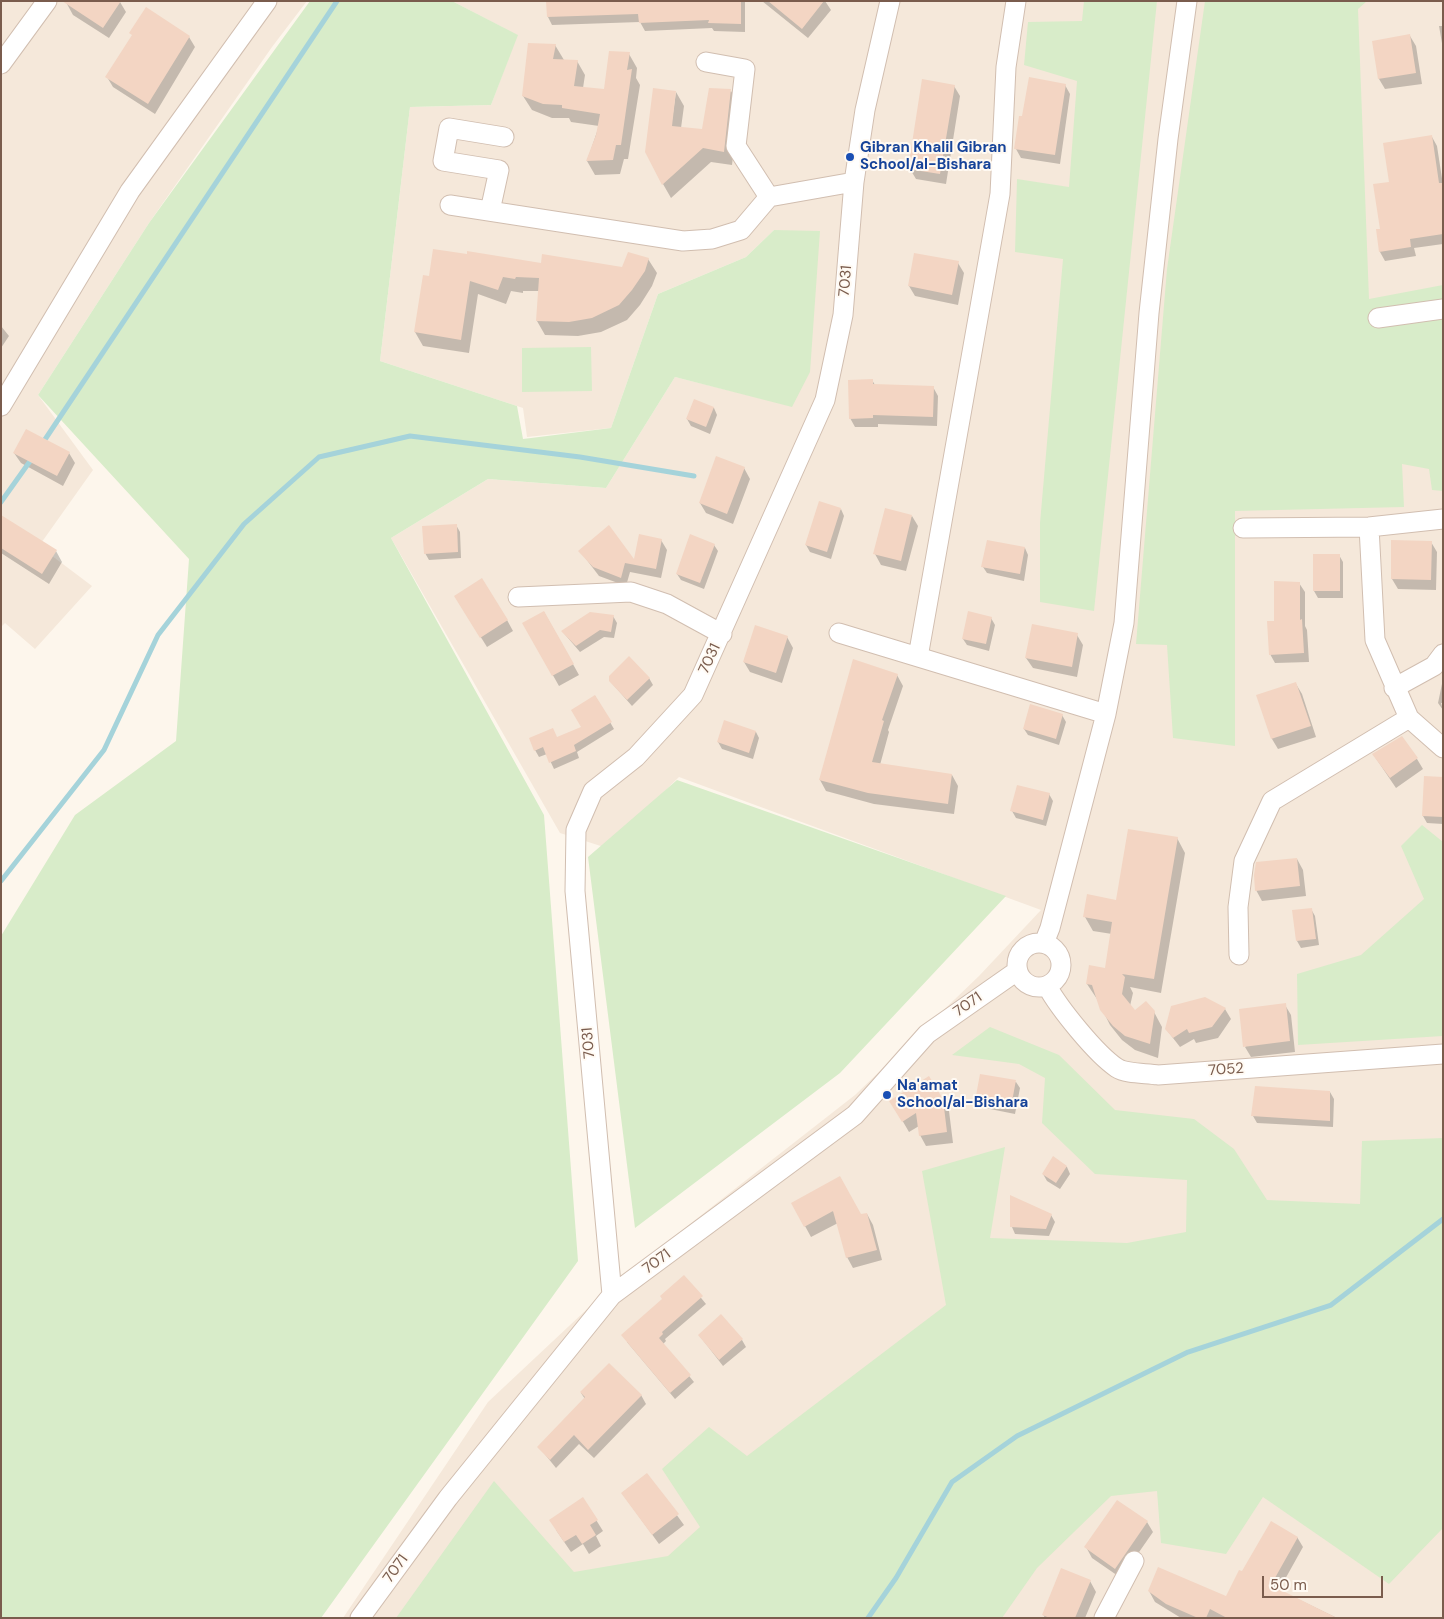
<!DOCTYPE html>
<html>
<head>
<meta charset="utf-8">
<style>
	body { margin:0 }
	#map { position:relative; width:1444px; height:1619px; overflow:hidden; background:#fdf6ec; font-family:"DM Sans",sans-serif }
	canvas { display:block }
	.frame { position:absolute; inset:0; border:2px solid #7a5c4d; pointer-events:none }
	.scale { position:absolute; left:1262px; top:1576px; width:121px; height:22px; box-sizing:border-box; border:2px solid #7a5c4d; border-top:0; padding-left:6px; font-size:15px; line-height:18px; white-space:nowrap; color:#7a5c4d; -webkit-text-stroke:4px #fffaf3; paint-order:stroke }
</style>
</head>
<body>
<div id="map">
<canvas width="1444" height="1619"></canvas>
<div class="frame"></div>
<div class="scale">50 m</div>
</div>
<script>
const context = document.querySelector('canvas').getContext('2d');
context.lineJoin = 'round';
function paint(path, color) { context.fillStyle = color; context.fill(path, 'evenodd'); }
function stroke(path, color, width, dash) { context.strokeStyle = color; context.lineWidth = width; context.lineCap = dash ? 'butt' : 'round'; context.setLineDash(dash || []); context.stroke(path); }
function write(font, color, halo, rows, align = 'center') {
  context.font = font + ' "DM Sans",sans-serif'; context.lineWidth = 4; context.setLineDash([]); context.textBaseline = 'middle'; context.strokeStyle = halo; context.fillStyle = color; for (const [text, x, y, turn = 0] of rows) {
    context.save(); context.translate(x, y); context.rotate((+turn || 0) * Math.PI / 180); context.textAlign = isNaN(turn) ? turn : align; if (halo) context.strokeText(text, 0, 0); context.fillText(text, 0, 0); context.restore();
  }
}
paint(new Path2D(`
	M1,1h306l-35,46 -123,176 -111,172 55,75 -54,76 53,40 -57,63 -30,-26 -4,4z
	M452,1h991v1617h-1100l145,-216 129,-121 238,-186 124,-119 62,-66 -362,-133 -72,71 -47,-15 -169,-295 97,-59 118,9 69,-111 117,29 -18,-176 -28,27 -88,37 -47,134 -84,9 -4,-29 -143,-47 30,-254 81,-2 26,-70z`), '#f5e8da');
paint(new Path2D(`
	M310,1h142l66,34 -27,70 -81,2 -30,254 137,45 6,33 88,-11 47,-134 88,-37 28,-27 46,1 -10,141 -18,35 -117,-30 -69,111 -118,-9 -97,59 153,277 34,446 -257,357h-320v-682l74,-121 101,-74 13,-182 -151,-164 111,-172z
	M1084,1h73l-63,610 -54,-9v-79l23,-264 -48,-7 2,-73 52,8 8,-106 -53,-16 4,-43 54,-1z
	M1205,1h162l-9,8 11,290 74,-14v206l-11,-1 -3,-21 -27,-5 2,43 -169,4v235l-62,-8 -6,-93 -31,-1 31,-375z
	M591,347l1,44 -70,1v-44z
	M677,780l329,116 -166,177 -205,155 -47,-371z
	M1422,825l21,17v194l-145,9 -1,-71 64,-19 63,-56 -23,-53z
	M990,1027l69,28 56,55 79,9 40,30 33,51 93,4 2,-63 81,-3v390l-54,56 -126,-87 -37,57 -65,-11 -4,-52 -46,5 -74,72 -35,50h-606l98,-137 80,91 94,-16 32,-29 -38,-58 47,-42 38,29 199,-151 -24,-134 83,-24 -15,91 137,5 59,-11 1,-52 -92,-6 -53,-51 3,-45 -26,-14 -67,-9z`), '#d8ecc9');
paint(new Path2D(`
	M547,1h198v31l-31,-1 -2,-3 -67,3 -5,-9 -88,3 -4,-8z
	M762,1h63l6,9 -23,28z
	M120,2l6,10 -17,26 -36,-23 -6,-11z
	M1439,26h4v23z
	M1410,36l6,10 6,38 -37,5 -6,-10 -6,-37z
	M189,37l6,10 -40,67 -42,-27 -6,-10z
	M555,45l9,15 13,1 8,14 -2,13 22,3 24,-37 8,14 -1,10 4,7 -12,74h-4l-4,15 -25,1 -8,-14 12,-35 -28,-4 -2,-4h-17l-20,-8 -9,-14z
	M1065,85l5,9 -10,70 -39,-6 -5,-9z
	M954,86l6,10 -14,88 -30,-5 -6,-10z
	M731,91l8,14 -7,60 -21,-3 -40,36 -8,-14 13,-92 8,14 -3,22 22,2z
	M1432,137l5,9 6,39v59l-29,4 2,8 -31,5 -5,-9 -3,-22h4l9,-47z
	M648,259l9,14 -5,13 -12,19 -13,15 -26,12 -23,4 -33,-1 -8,-14 3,-30h-17v2l-12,-2 -5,13 -28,-10 -9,59 -46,-7 -8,-14 9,-55 118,-13 81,4z
	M958,263l6,10 -6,32 -43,-9 -6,-10z
	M1,326l8,10 -8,12z
	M872,380l3,5 58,2 5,9 -1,30 -59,-2v3h-23l-5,-9z
	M694,401l20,7 3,7 -7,19 -19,-8 -4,-7z
	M14,453h55l6,10 -12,23 -42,-23z
	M744,468l6,11 -17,45 -27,-11 -6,-10z
	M841,509l3,7 -13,43 -21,-7 -4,-7z
	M1,516l55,35 6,11 -13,22 -48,-31z
	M912,516l6,10 -12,45 -25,-6 -6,-11z
	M456,525l4,7 1,26 -32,2 -4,-7z
	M661,540l6,10 -6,28 -31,-6 -4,14 -27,-10 -19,-25 55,11z
	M1431,542l6,10 -1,38 -38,-1 -6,-10z
	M714,545l4,6 -14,38 -23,-9 -4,-6z
	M1025,548l3,7 -4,26 -37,-8 -4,-6z
	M1339,555l4,7v36h-25l-4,-7z
	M1299,583l6,9v34l2,4 2,32 -34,1 -5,-9 5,-32z
	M462,607l45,13 6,11 -26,16z
	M544,612l35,63 -20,11 -35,-62z
	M613,616l4,7 -3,15 -10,-1 -24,15 -18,-21z
	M991,618l4,7 -6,26 -22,-6 -4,-6z
	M1077,635l6,10 -6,32 -44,-9 -7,-10z
	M787,637l6,11 -11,35 -32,-11 -6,-10z
	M897,675l6,11 -15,44 1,2 -9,33 72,10 6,11 -4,28 -80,-10 -48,-13 -6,-11z
	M649,678l4,7 -21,21 -22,-25z
	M1443,679v24h-2l2,7 -5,-7z
	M1296,684l6,10 14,43 -38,12 -6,-10 -14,-43z
	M595,696l19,33 -37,23 2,6 -25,11 -7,-15 -8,3 -4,-7 48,-22z
	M1062,715l4,7 -7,23 -31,-10 -4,-6z
	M756,732l3,6 -6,21 -31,-10 -4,-7z
	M1373,754l44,5 6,10 -27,19z
	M1443,779v45l-16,-1 -4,-7z
	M1049,794l4,7 -7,25 -30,-8 -4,-7z
	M1177,838l8,15 -24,140 -31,-6 3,6 -3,13 5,6h19l8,15 -4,31 -23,-8 -13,-10 -12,-15 -13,-26 -10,-15 19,-15 6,-35 -19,-3 -8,-14 32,-16z
	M1297,859l6,11 3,26 -44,5 -6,-11z
	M1311,909l4,7 4,29 -18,3 -4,-7z
	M1285,1005l6,10 4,37 -44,5 -6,-10z
	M1225,1009l6,10 -13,19 -22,5 -2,-4 -14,8 -14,-18z
	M1016,1082l4,6 -5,26 -35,-7 -4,-7z
	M1330,1092l4,7 -1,28 -76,-4 -4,-7z
	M942,1100l7,11 4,32 -27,3 -6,-11 -1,-9 -10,6 -18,-31z
	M1054,1158l13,9 3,7 -10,15 -13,-8 -4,-7z
	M1012,1197l39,18 4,7 -6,14 -34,-2 -3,-7z
	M793,1204l67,12 7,-2 6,11 9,35 -29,8 -6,-11 -9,-34 -27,14z
	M684,1277l22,27 -41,35 1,2 -3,3 31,38 -19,17 -48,-57z
	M699,1335l43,5 4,7 -23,19z
	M581,1393l60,2 5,9 -52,54 -15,-14 -23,24 -17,-21 46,-48z
	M647,1474l37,51 -25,19 -37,-51z
	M583,1499l20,32 -7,5 5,10 -12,8 -6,-10 -12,8 -15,-22z
	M1147,1522l6,10 -32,46 -29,-20 -6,-11z
	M1297,1537l6,10 -24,43 58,28h-156l-26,-16 -6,-11 78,6 16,-24z
	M1090,1581l6,11 -11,26h-40l-2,-4z`), '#0003');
stroke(new Path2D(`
	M42,444l295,-443
	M1,502l32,-45
	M1,881l103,-131 54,-115 86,-111 75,-67 91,-21 170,21 114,19
	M868,1618l28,-40 56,-96 65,-46 171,-84 143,-47 112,-86`), '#a5d3da', 5);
paint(new Path2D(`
	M62,1h59l-18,27z
	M546,1h195v23l-33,-1 1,-3 -70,3 -1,-9 -91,3z
	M768,1h56l-22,28z
	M146,7l44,29 -42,68 -43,-27 27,-42 -3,-2z
	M1410,34l6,39 -38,6 -6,-38z
	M528,43l28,1 -3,15 25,1 -4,26 30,3 5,-38 21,1 -3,18 5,-1 -11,76h-5l-3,15 -27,1 10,-26 4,-21 -38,-6v-3l-19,-1 -21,-8z
	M1029,77l37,7 -11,71 -41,-6 5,-33h3z
	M922,79l33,6 -15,89 -32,-5z
	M653,88l23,3 -4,35 30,3 7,-41 22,1 -7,63 -21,-4 -41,37 -17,-33z
	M1432,135l7,48h3l1,8v43l-33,5 1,8 -32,5 -3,-23h4l-7,-45 16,-2 -6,-39z
	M433,249l34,5v-3l74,12 1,-9 80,13 6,-15 21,6 -4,13 -13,19 -13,15 -27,13 -23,4 -33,-1 3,-43 -23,-1 -1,2 -12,-2 -5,13 -28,-9 -9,59 -47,-8 9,-57 6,1z
	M914,253l45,8 -7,34 -44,-9z
	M873,379v5l61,2 -1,31 -60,-2v3l-24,1 -1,-39z
	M694,399l20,8 -8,20 -20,-8z
	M26,429l44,23 -13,24 -44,-23z
	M716,456l29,11 -18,47 -28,-11z
	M819,501l22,7 -14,44 -22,-7z
	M885,508l27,7 -11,46 -28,-7z
	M1,515l56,35 -15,24 -41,-26z
	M457,524l1,28 -34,2 -2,-28z
	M609,525l25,34 5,-25 23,5 -6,30 -31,-6 -4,15 -28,-11 -15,-16z
	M690,534l25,10 -15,39 -24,-9z
	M987,540l38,7 -5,27 -39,-7z
	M1391,540l41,1 -1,39 -40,-1z
	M1313,554h27v37h-27z
	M482,578l26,42 -28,18 -26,-42z
	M1274,581l26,1v38l2,-1 2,34 -35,2 -2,-34h7z
	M544,611l30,53 -22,12 -30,-53z
	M968,611l24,6 -6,27 -24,-5z
	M590,612l24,3 -3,17 -11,-2 -24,16 -15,-15z
	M1032,624l46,9 -6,34 -47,-9z
	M755,625l33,11 -12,37 -33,-11z
	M629,656l21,22 -23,22 -18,-19v-5z
	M853,659l45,15 -16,46 2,1 -12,41 80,12 -4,30 -80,-11 -49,-13z
	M1296,682l15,44 -40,13 -15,-44z
	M595,695l17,27 -38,23 2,6 -27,12 -6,-16 -9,4 -5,-13 24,-10 4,9 24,-10 -10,-17z
	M1030,704l33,10 -7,25 -33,-10z
	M724,720l32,11 -7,22 -32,-11z
	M1402,736l16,22 -28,20 -18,-24z
	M1424,776l19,1v40l-21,-1z
	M1017,785l33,8 -7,27 -33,-9z
	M1128,829l50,8 -24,142 -32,-5 3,3 -3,17 13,16 11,-9 9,10 -5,33 -25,-8 -12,-10 -13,-16 -8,-25 -6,-1 3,-19 16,3 7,-46 -29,-5 4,-23 29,6z
	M1297,858l3,28 -45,5 -1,-16 2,-13z
	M1312,908l4,31 -20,2 -4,-31z
	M1205,997l21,11 -14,19 -23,6 -2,-4 -14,9 -8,-9 6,-23z
	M1286,1003l4,38 -47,6 -4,-38z
	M980,1074l36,6 -5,27 -36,-6z
	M929,1076l14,23 4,33 -28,4 -3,-23 -14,9 -13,-21z
	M1255,1086l75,5v30l-79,-5z
	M1053,1156l14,10 -11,17 -14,-9z
	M840,1176l21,38 6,-1 10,37 -31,8 -13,-47 -29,16 -13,-24z
	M1010,1195l42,19 -6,15 -36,-2z
	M684,1275l19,21 -41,36 1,2 -4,4 32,37 -21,18 -49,-58 41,-36 -2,-3z
	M721,1314l22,25 -24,21 -21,-25z
	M609,1363l33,32 -54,55 -14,-15 -24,25 -13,-13 48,-50 -5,-5z
	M647,1473l32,41 -27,21 -31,-42z
	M583,1497l15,23 -8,5 6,10 -14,9 -6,-9 -12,7 -15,-22z
	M1117,1500l31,21 -33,48 -31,-22z
	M1271,1521l27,16 -27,48 66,33h-110l-17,-9 -4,9h-8l-32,-14 -18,-13 10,-24 68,29 13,-26 3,1z
	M1061,1568l30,12 -16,38h-25l-8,-3z`), '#f3d5c3');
const minor = new Path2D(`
	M706,62l39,7 -9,77 33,51
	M1,64l46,-63
	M450,205l233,36 29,-2 29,-9 28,-33 85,-15
	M490,211l9,-41 -56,-9 6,-33 55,9
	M1378,318l65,-9
	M1,406l129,-215 137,-190
	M1369,527l6,113 34,78 34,30
	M1243,528l126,-1 74,-8
	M518,597l113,-5 36,12 55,30
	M839,633l267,81
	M918,657l82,-463 6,-127 10,-66
	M1394,688l40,-22 9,-12
	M1017 965a22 22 0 1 1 44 0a22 22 0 1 1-44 0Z
	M1044,943l6,-15 56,-214 18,-91 25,-310 19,-174 19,-138
	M1239,955l-1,-48 6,-46 28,-60 137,-83
	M1047,986c12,22 49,68 70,82 9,6 30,5 41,7l285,-21
	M612,1295l-37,-404 1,-61 17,-39 43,-34 57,-62 132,-295 18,-85 11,-133 11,-72 25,-109
	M360,1618l88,-120 164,-203 243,-180 72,-81 90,-63
	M1104,1618l30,-57`);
stroke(minor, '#d1beb0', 21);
stroke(minor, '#fff', 19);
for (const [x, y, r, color] of [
	[850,157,5,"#1a4fb4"],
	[887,1095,5,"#1a4fb4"]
]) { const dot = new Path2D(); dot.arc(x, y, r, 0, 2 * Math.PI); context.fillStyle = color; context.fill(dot); stroke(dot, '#fffaf3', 2); }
write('bold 15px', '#164399', '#fffaf3', [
	["Gibran Khalil Gibran",860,148],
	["School/al-Bishara",860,165],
	["Na'amat",897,1086],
	["School/al-Bishara",897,1103]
], 'left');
write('15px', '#7a5c4d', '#fffaf3', [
	["7031",846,281,-85],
	["7031",710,659,-65],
	["7071",968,1005,-35],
	["7031",589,1043,-95],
	["7052",1226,1070,-4],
	["7071",657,1262,-37],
	["7071",396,1569,-54]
]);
</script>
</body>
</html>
